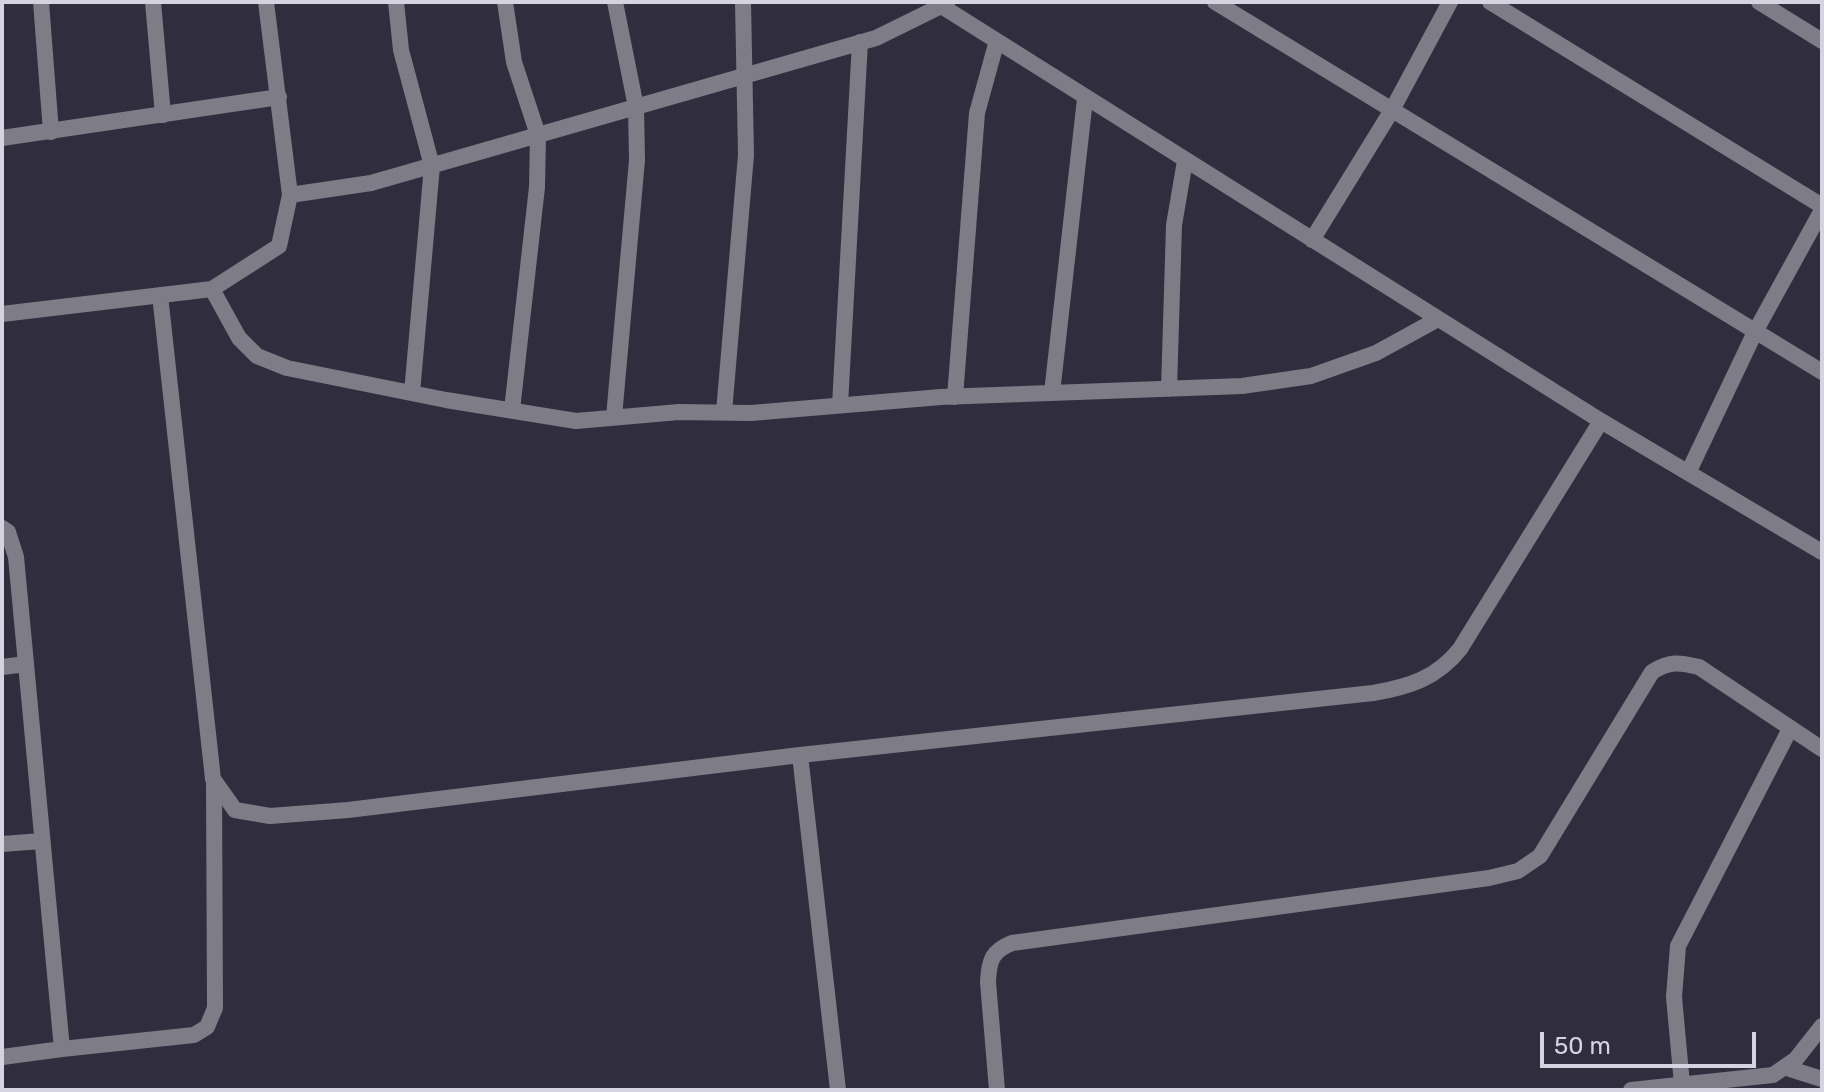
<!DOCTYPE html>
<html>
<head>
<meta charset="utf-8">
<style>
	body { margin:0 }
	#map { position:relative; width:1824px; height:1092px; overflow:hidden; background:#302d3f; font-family:Rubik,sans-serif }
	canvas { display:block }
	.frame { position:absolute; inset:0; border:4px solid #d5d3df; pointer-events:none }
	.scale { position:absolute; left:1540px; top:1032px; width:216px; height:36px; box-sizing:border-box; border:4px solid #d5d3df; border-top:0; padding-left:10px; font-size:24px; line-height:28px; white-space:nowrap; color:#d5d3df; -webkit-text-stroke:6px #302d3f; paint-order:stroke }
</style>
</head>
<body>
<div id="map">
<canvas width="1824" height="1092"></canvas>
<div class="frame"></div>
<div class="scale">50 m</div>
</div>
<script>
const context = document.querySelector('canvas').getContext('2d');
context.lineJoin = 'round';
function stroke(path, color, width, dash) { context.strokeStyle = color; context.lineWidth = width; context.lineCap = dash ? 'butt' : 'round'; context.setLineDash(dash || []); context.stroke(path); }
stroke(new Path2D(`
	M1787,1068l35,11`), '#7e7c86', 16);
stroke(new Path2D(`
	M41,2l10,130
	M153,2l10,113
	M396,2l5,48 31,116 -20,227
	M505,2l9,60 24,73 -1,52 -25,223
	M935,2l666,419 221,131
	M1215,2l607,370
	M1490,2l332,204
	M1759,2l63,39
	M2,138l277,-41
	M290,195l81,-12 505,-145 71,-35
	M1312,240l80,-130 58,-108
	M212,289l27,49 18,18 30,12 159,32 130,21 103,-9 72,1 190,-16 301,-11 69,-10 65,-23 62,-34
	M160,295l53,484 22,31 35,6 78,-6 452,-55
	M2,314l210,-25 67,-43 11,-51 -24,-193
	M1169,389l5,-164 11,-64
	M1052,393l33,-294
	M955,397l22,-284 19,-69
	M840,405l20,-363
	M724,412l22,-257 -3,-153
	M614,417l23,-257 -1,-53 -21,-105
	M1688,473l67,-141 67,-122
	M2,528l6,4 8,25 46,492 -60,8
	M2,667l24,-3
	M2,844l40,-3
	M62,1049l132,-14 13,-8 8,-19 -1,-225
	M1682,1084l-8,-87 4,-51 112,-217
	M838,1090l-38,-335 573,-62c36,-6 64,-15 87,-44l141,-228
	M997,1090l-9,-108c1,-22 4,-31 24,-39l477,-65 29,-7 22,-15 112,-184c17,-11 27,-10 47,-5l123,82
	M1631,1090l142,-15 23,-16 26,-33`), '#7e7c86', 16);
</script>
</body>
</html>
